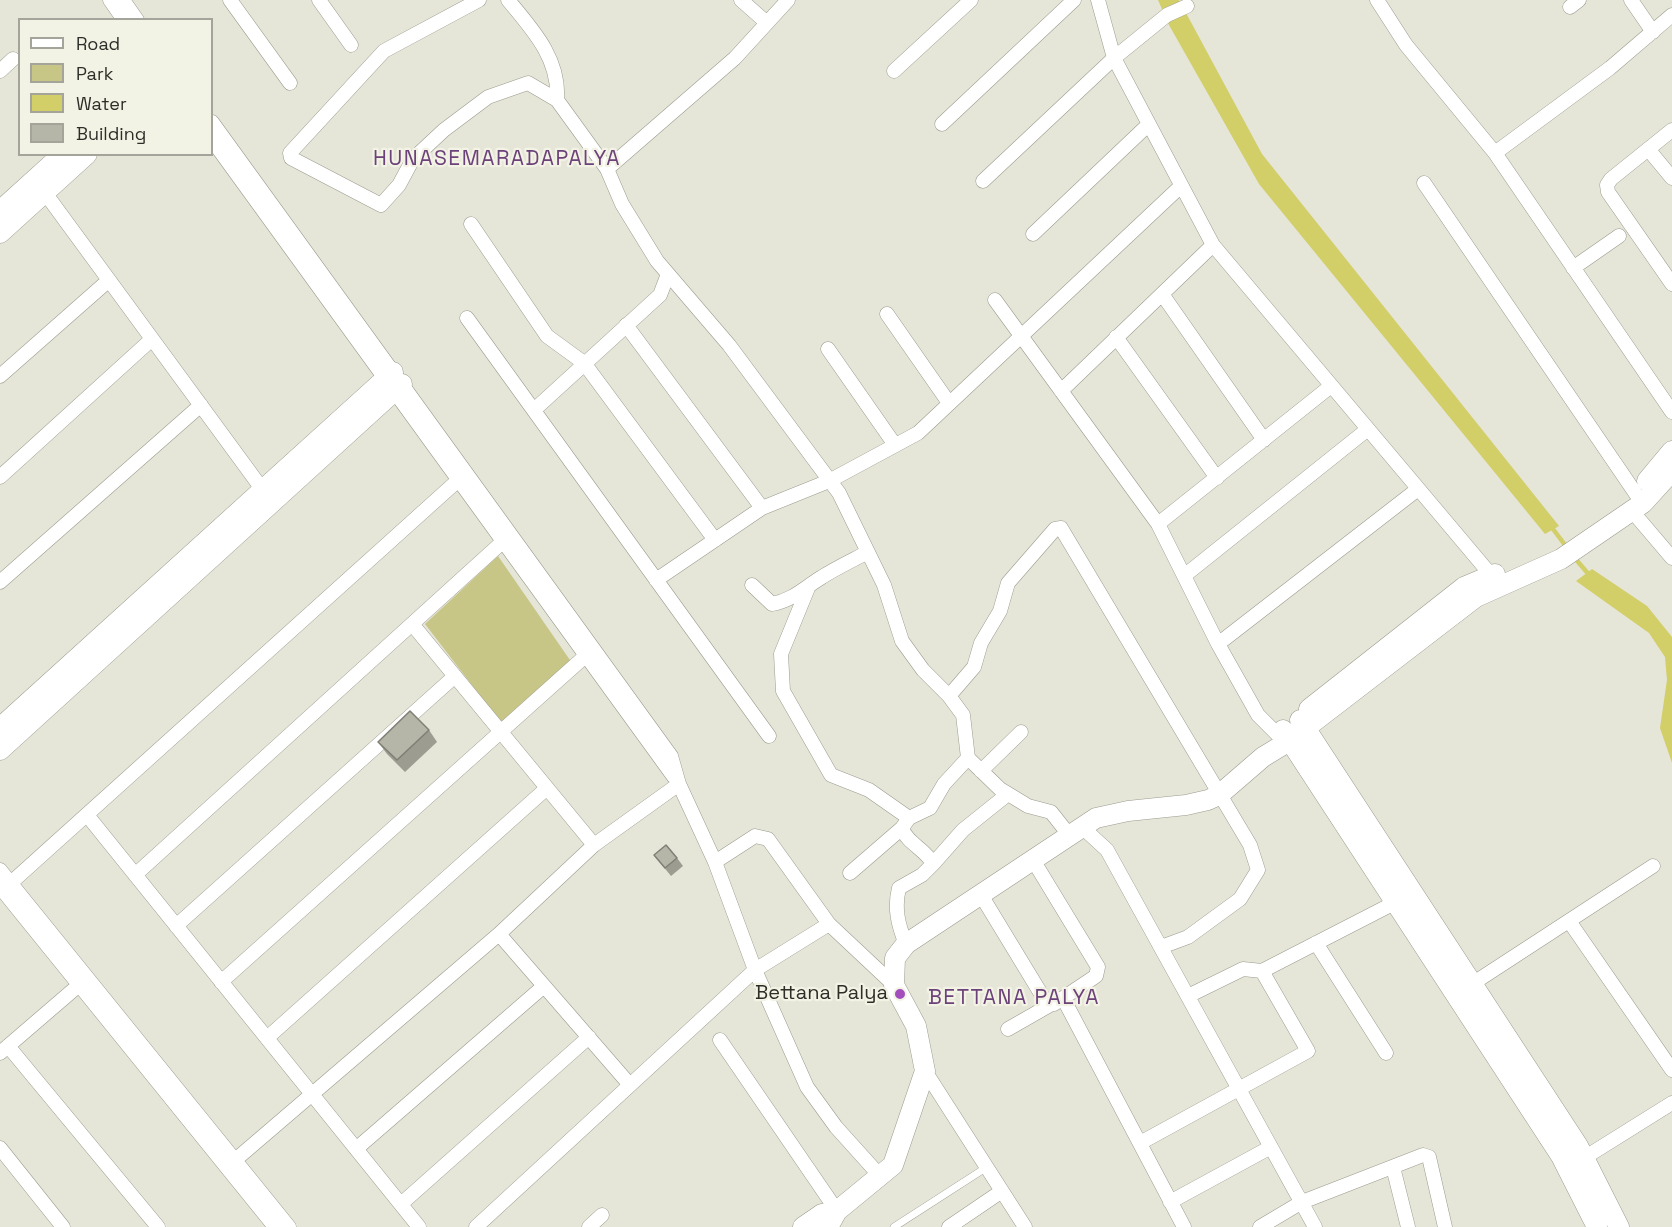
<!DOCTYPE html>
<html>
<head>
<meta charset="utf-8">
<style>
	body { margin:0 }
	#map { position:relative; width:1672px; height:1227px; overflow:hidden; background:#e5e5d8; font-family:"Space Grotesk",sans-serif }
	canvas { display:block }
	.legend { position:absolute; left:18px; top:18px; width:195px; height:138px; box-sizing:border-box; background:#f3f3e5; border:2px solid #a4a49a; margin:0; padding:8px 10px; list-style:none; font-size:18px; color:#2e2e29 }
	.legend li { display:flex; align-items:center; gap:12px; height:30px }
	.legend b { width:30px; border:2px solid #a4a49a }
</style>
</head>
<body>
<div id="map">
<canvas width="1672" height="1227"></canvas>
<ul class="legend">
<li><b style="height:8px;background:#fff"></b>Road</li>
<li><b style="height:16px;background:#c7c687"></b>Park</li>
<li><b style="height:16px;background:#d2ce68"></b>Water</li>
<li><b style="height:16px;background:#b5b5a8"></b>Building</li>
</ul>
</div>
<script>
const context = document.querySelector('canvas').getContext('2d');
context.lineJoin = 'round';
function paint(path, color) { context.fillStyle = color; context.fill(path, 'evenodd'); }
function stroke(path, color, width, dash) { context.strokeStyle = color; context.lineWidth = width; context.lineCap = dash ? 'butt' : 'round'; context.setLineDash(dash || []); context.stroke(path); }
function write(font, color, halo, rows, align = 'center') {
  context.font = font + ' "Space Grotesk",sans-serif'; context.lineWidth = 4.5; context.setLineDash([]); context.textBaseline = 'middle'; context.strokeStyle = halo; context.fillStyle = color; for (const [text, x, y, turn = 0] of rows) {
    context.save(); context.translate(x, y); context.rotate((+turn || 0) * Math.PI / 180); context.textAlign = isNaN(turn) ? turn : align; if (halo) context.strokeText(text, 0, 0); context.fillText(text, 0, 0); context.restore();
  }
}
paint(new Path2D(`
	M498,556l74,107 -71,60 -76,-99z`), '#c7c687');
paint(new Path2D(`
	M1158,0h21l83,154 297,372 -14,8 -286,-350 -90,-159z
	M1592,569l55,37 25,31v126l-12,-35 7,-48 -2,-23 -16,-24 -73,-52z`), '#d2ce68');
stroke(new Path2D(`
	M1550,525l18,24
	M1573,556l18,21`), '#d2ce68', 4.5);
const lane = new Path2D(`
	M894,1227l93,-60`);
const street = new Path2D(`
	M110,0l14,20
	M123,0l14,20
	M230,0l60,83
	M319,0l32,45
	M479,0l-95,51 -94,102 1,5 90,47 18,-20 14,-26 31,-29 44,-33 40,-14 29,17 50,69 15,35 35,57 72,84 110,148 45,92 18,56 21,29 26,26 14,19 5,43 32,31 28,17 23,6 19,24
	M508,0c25,30 52,59 49,100
	M741,0l26,23
	M1098,0l16,58 99,187 278,330
	M1377,0l29,45 89,108 177,259
	M1631,0l22,32
	M1570,7l9,-7
	M0,71l13,-12
	M894,71l77,-71
	M212,122l459,634 8,28 36,78 40,108 52,117 29,40 45,50
	M942,124l132,-124
	M1672,130l-61,49 -4,6 1,7 64,92
	M212,140l462,637
	M1648,149l24,29
	M1495,153l115,-85 62,-53
	M607,169l128,-111 53,-58
	M983,181l131,-123 53,-43 20,-9
	M1424,183l212,311
	M40,186l228,311
	M471,224l76,112 37,27 131,177
	M1033,234l116,-110
	M1573,268l46,-32
	M1162,294l102,146
	M995,300l163,224 60,120 40,71 19,19
	M887,314l62,89
	M467,318l302,418
	M626,325l136,183
	M1116,337l101,141
	M828,349l67,96
	M0,376l109,-96
	M1061,391l152,-146
	M534,410l126,-115 8,-21
	M0,477l152,-138
	M1632,511l40,47
	M1158,524l173,-138
	M1184,576l184,-147
	M656,580l106,-72 67,-27 89,-48 263,-247
	M0,582l201,-177
	M752,585l20,19c21,-4 32,-16 50,-27 14,-9 31,-17 46,-25
	M808,588l-27,66 2,37 48,84 38,15 40,28
	M412,624l182,221
	M1218,644l200,-155
	M949,696l25,-29 7,-24 19,-32 8,-28 47,-54 6,-1 189,317 8,25 -18,29 -52,38 -27,10
	M981,771l40,-39
	M87,815l332,412
	M1082,827l25,23 208,377
	M1033,860l65,107 -2,9 -33,22
	M715,862l40,-26 13,3 61,85 65,61
	M933,864l30,-34 45,-36
	M0,870l289,357
	M850,873l52,-45
	M135,875l374,-339
	M0,887l275,340
	M3,890l462,-416
	M981,895l65,107 8,2 9,-6 121,229
	M1569,921l103,149
	M176,926l279,-250
	M499,934l131,151
	M1316,943l70,110
	M906,944c-8,-19 -12,-36 -7,-56l23,-13 11,-11c-7,-15 -26,-20 -31,-36l7,-10 21,-10 14,-24 24,-26
	M221,982l370,-331
	M1472,984l181,-118
	M1188,996l55,-27 19,2 140,-72
	M1008,1029l42,-24
	M267,1038l280,-250
	M720,1040l117,171
	M8,1046l150,181
	M0,1053l86,-74
	M925,1071l100,156
	M1140,1143l168,-92 -46,-80
	M0,1148l63,79
	M356,1149l188,-163
	M1584,1158l88,-55
	M227,1167l272,-233 95,-89 85,-61
	M1393,1167l15,60
	M1170,1202l101,-55
	M401,1204l188,-167
	M476,1227l279,-257 74,-46
	M589,1227l13,-12
	M949,1227l53,-36
	M1260,1227l42,-25 121,-47 6,2 16,70`);
const secondary = new Path2D(`
	M0,211l63,-57
	M0,233l87,-79
	M1647,481l25,-30
	M1309,709l155,-122 31,-13
	M1300,720l278,426 41,81
	M0,728l393,-356
	M1283,730l278,426 36,71
	M0,750l402,-366
	M803,1227l19,-13 15,-3
	M828,1227l9,-16 56,-46 32,-94 -9,-45 -22,-41 1,-27 11,-14 190,-126 32,-7 58,-6 22,-5 11,-5 44,-38 23,-14 190,-146 85,-38 82,-56 29,-32`);
stroke(lane, '#9b9b8e', 8);
stroke(street, '#9b9b8e', 15);
stroke(secondary, '#9b9b8e', 21);
stroke(lane, '#fff', 7);
stroke(street, '#fff', 14);
stroke(secondary, '#fff', 20);
paint(new Path2D(`
	M429,730l8,12 -32,30 -18,-18 -9,-12z
	M654,855l23,3 6,8 -12,10z`), '#9c9c90');
const building = new Path2D(`
	M410,711l19,19 -32,30 -19,-18z
	M666,845l11,13 -12,10 -11,-13z`);
paint(building, '#b5b5a8');
stroke(building, '#7f7f76', 1.5);
for (const [x, y, r, color] of [
	[900,994,6,"#a24ebd"]
]) { const dot = new Path2D(); dot.arc(x, y, r, 0, 2 * Math.PI); context.fillStyle = color; context.fill(dot); stroke(dot, '#f3f3e5', 2); }
write('20px', '#2e2e29', '#f3f3e5', [
	["Bettana Palya",888,994]
], 'right');
context.letterSpacing = '1.5px';
write('21px', '#6c427a', '#f3f3e5', [
	["HUNASEMARADAPALYA",497,159],
	["BETTANA PALYA",1014,998]
]);
context.letterSpacing = '0px';
</script>
</body>
</html>
